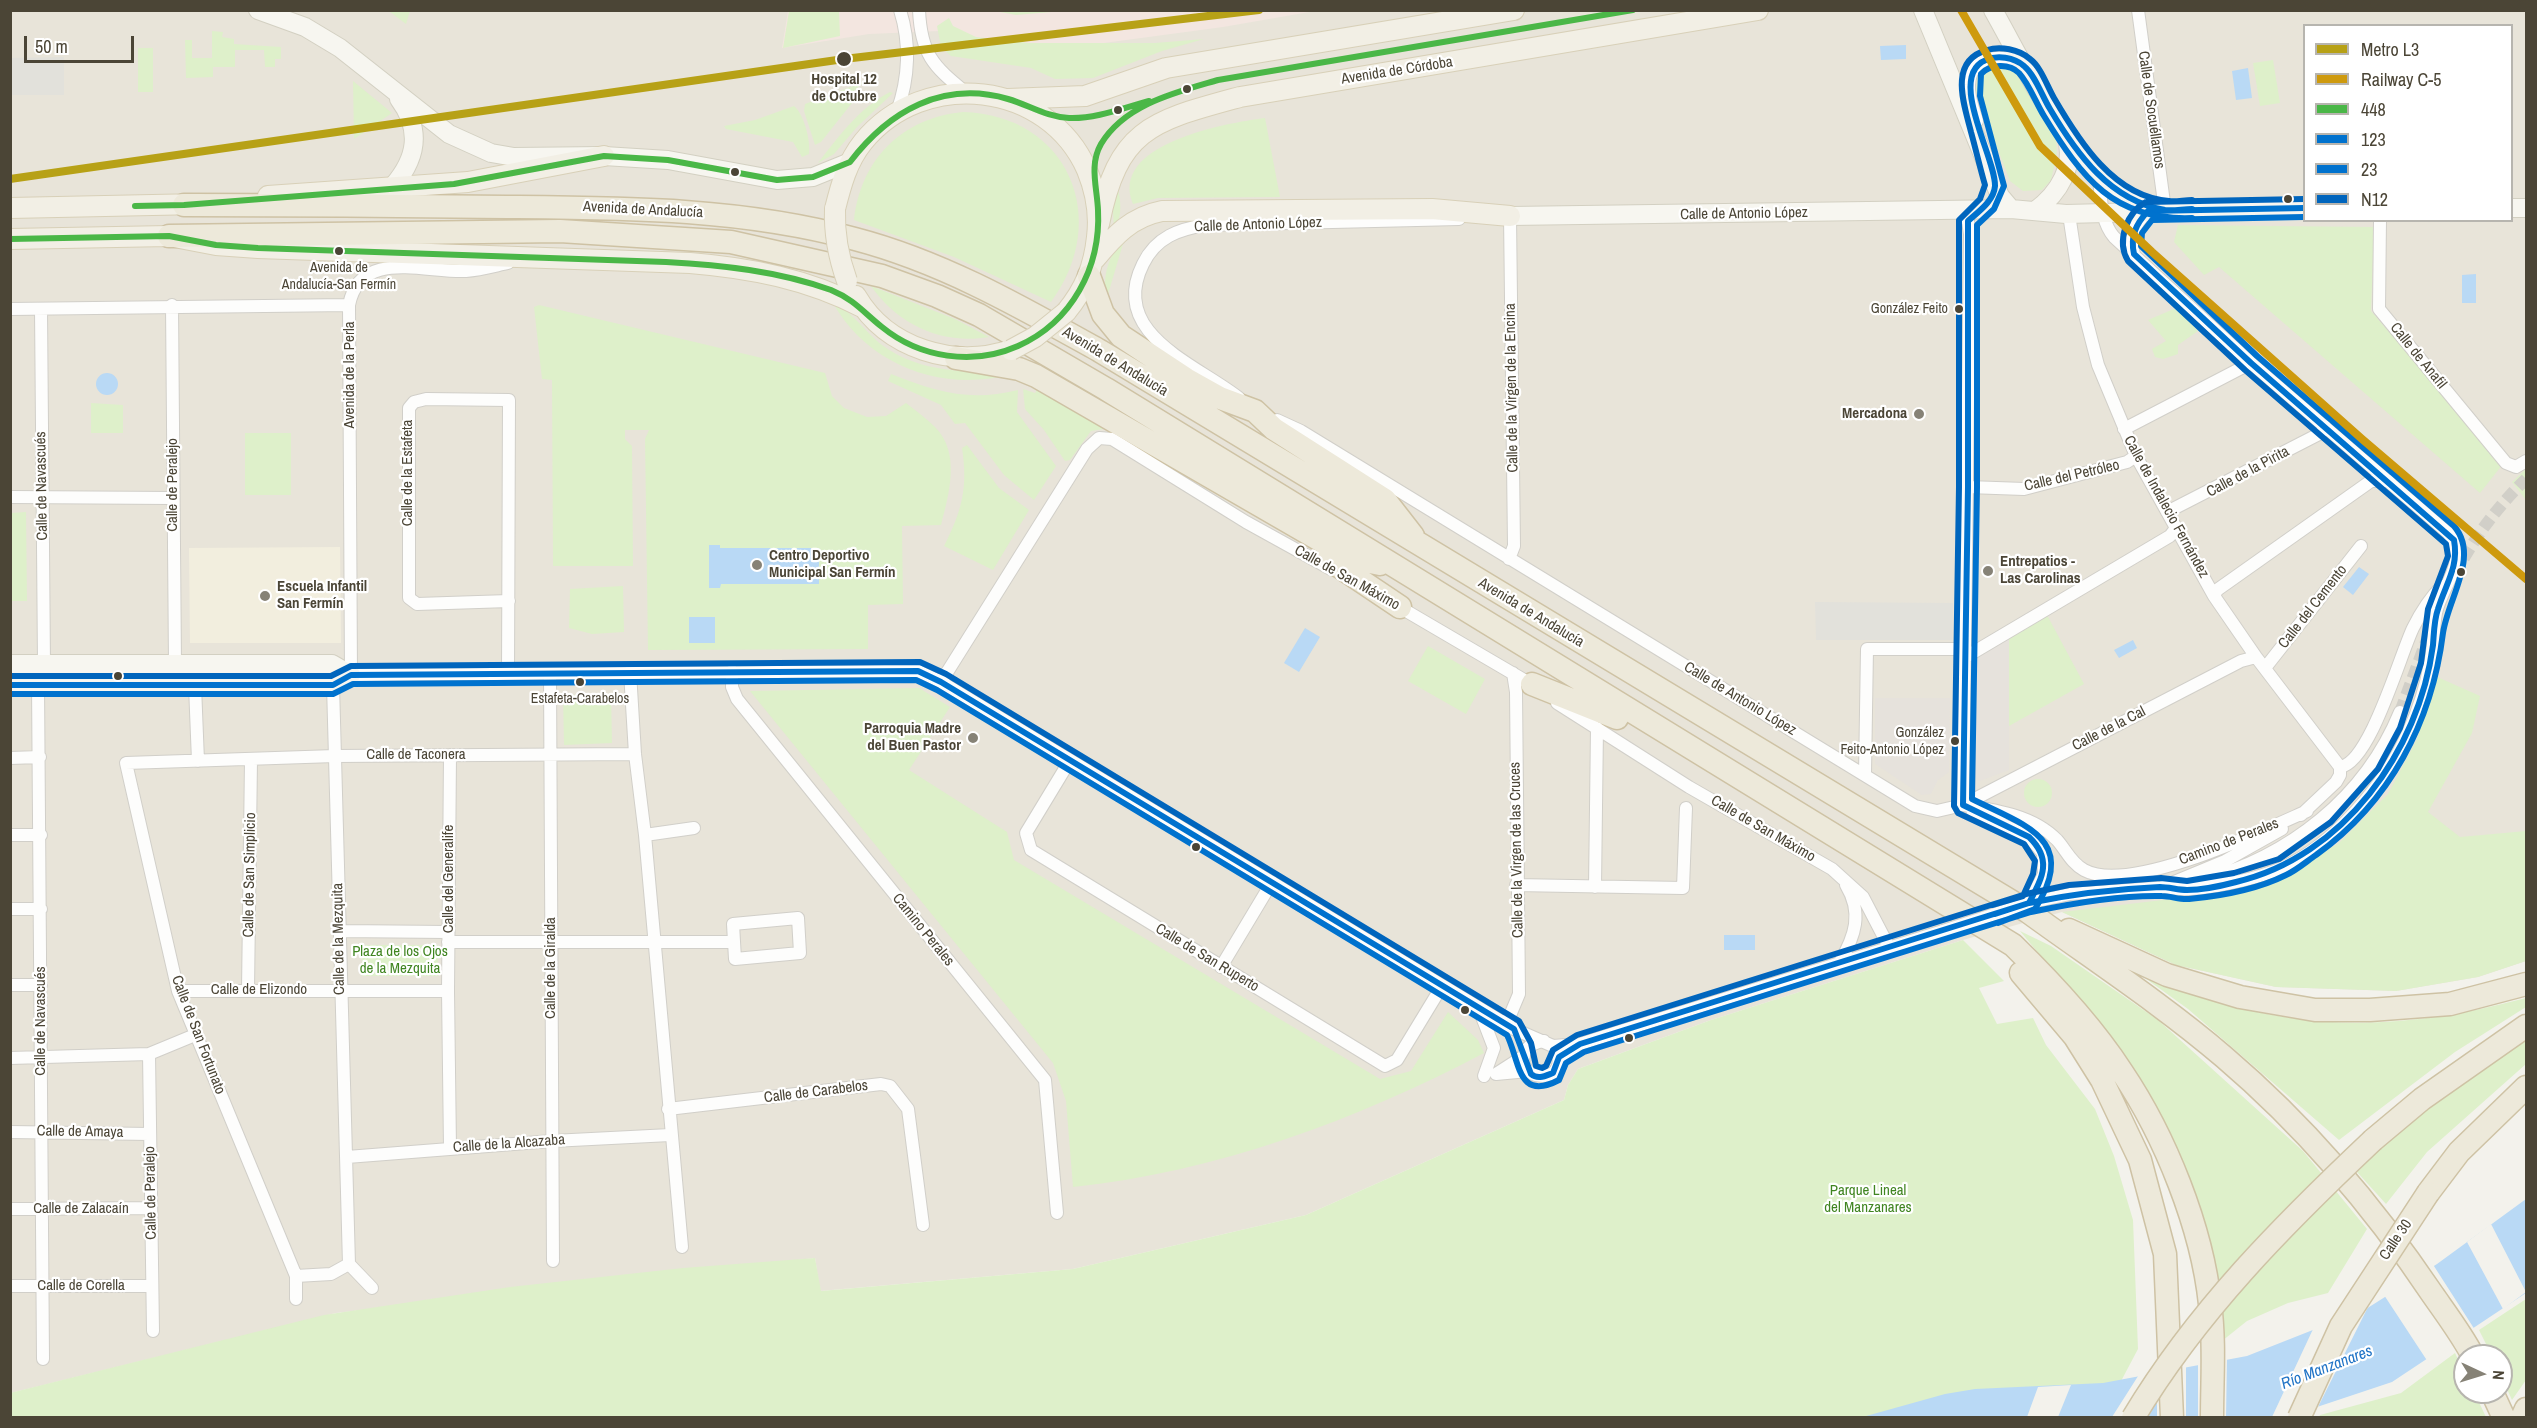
<!DOCTYPE html>
<html>
<head>
<meta charset="utf-8">
<style>
	body { margin:0 }
	#map { position:relative; width:2537px; height:1428px; overflow:hidden; background:#f3f2ec; font-family:"Archivo Narrow",sans-serif }
	canvas { display:block }
	.frame { position:absolute; inset:0; border:12px solid #4b4536; pointer-events:none }
	.legend { position:absolute; left:2303px; top:24px; width:210px; height:198px; box-sizing:border-box; background:#fff; border:2px solid #b7b5af; margin:0; padding:8px 10px; list-style:none; font-size:18px; color:#4b4536 }
	.legend li { display:flex; align-items:center; gap:12px; height:30px }
	.legend b { width:30px; border:2px solid #b7b5af }
	.north { position:absolute; left:2453px; top:1344px; width:60px; height:60px; box-sizing:border-box; background:#fff; border:2px solid #b7b5af; border-radius:50%; rotate:94deg; font-size:16px; font-weight:700; line-height:24px; text-align:center; color:#4b4536 }
	.north::after { content:''; display:block; margin:auto; width:21px; height:27px; background:#868276; clip-path:polygon(50% 0,100% 100%,50% 72%,0 100%) }
	.scale { position:absolute; left:24px; top:36px; width:110px; height:27px; box-sizing:border-box; border:3px solid #4b4536; border-top:0; padding-left:8px; font-size:18px; line-height:21px; white-space:nowrap; color:#4b4536; -webkit-text-stroke:4px #fff; paint-order:stroke }
</style>
</head>
<body>
<div id="map">
<canvas width="2537" height="1428"></canvas>
<div class="frame"></div>
<ul class="legend">
<li><b style="height:8px;background:#b7a116"></b>Metro L3</li>
<li><b style="height:8px;background:#ce9a0e"></b>Railway C-5</li>
<li><b style="height:8px;background:#4ab747"></b>448</li>
<li><b style="height:8px;background:#0072ce"></b>123</li>
<li><b style="height:8px;background:#0072ce"></b>23</li>
<li><b style="height:8px;background:#0065bd"></b>N12</li>
</ul>
<div class="north">N</div>
<div class="scale">50 m</div>
</div>
<script>
const context = document.querySelector('canvas').getContext('2d');
context.lineJoin = 'round';
function paint(path, color) { context.fillStyle = color; context.fill(path, 'evenodd'); }
function stroke(path, color, width, dash) { context.strokeStyle = color; context.lineWidth = width; context.lineCap = dash ? 'butt' : 'round'; context.setLineDash(dash || []); context.stroke(path); }
function write(font, color, halo, rows, align = 'center') {
  context.font = font + ' "Archivo Narrow",sans-serif'; context.lineWidth = 4.5; context.setLineDash([]); context.textBaseline = 'middle'; context.strokeStyle = halo; context.fillStyle = color; for (const [text, x, y, turn = 0] of rows) {
    context.save(); context.translate(x, y); context.rotate((+turn || 0) * Math.PI / 180); context.textAlign = isNaN(turn) ? turn : align; if (halo) context.strokeText(text, 0, 0); context.fillText(text, 0, 0); context.restore();
  }
}
paint(new Path2D(`
	M10,11h2516v950l-48,16 -82,14 -120,-4 -100,-22 -114,-53 -99,28 -252,80 -133,49 -10,16 -4,15 -258,115 -233,54 -253,22 -5,-33 -479,55 -325,80zM2304,26h208v194h-208z`), '#e8e4d9');
paint(new Path2D(`
	M2009,636v134l-29,11 -9,-8 2,-116z
	M1875,698h75l-1,74 -11,8 -7,14 -9,1 -47,-31z`), '#e6e2dc');
paint(new Path2D(`
	M340,547l1,96h-151l-1,-95z`), '#f2eede');
paint(new Path2D(`
	M788,11h527l-92,16 -246,33 -38,-29 -70,3 -87,14z`), '#f3e6e0');
paint(new Path2D(`
	M389,11h21l-4,13z
	M789,11h50l1,25 -57,12z
	M995,11h68l-47,4z
	M949,18l4,8 23,11 53,6h126l49,-4 -42,12 -69,27 -38,1 -24,-11 -80,-12 -10,-9 -4,-21z
	M212,31l11,1 -1,5 12,2v5l47,3v12h-6v8h-10l-1,-17h-29v17h-22v10l-27,1 -1,-38h7v18h20z
	M138,48h15v44h-15z
	M2273,60l7,43 -20,3 -7,-43z
	M1989,63h19l7,7 41,67 1,17 -6,26 -9,10 -19,1 -13,-10 -34,-88 1,-17z
	M353,81l39,32 -38,26z
	M864,82l-10,9 -2,12 -31,39 -6,3 -11,-34 1,-7z
	M890,92l3,1 -36,34 -23,27 -16,9c22,-28 40,-54 72,-71z
	M794,106c10,8 17,35 15,48l-7,3 -9,-15 -67,-13 -2,-3 31,-6z
	M963,112c106,3 149,108 88,190l-97,-45 -100,-37c7,-61 48,-102 109,-108z
	M1265,118l15,79 -122,1 -25,6c-25,-60 93,-81 132,-86z
	M1117,185c4,15 6,32 -3,45l-1,-19z
	M2178,225l196,2 -3,84 132,153 -23,29 -261,-226 -15,8 -30,-33z
	M1125,237l-19,64c-4,-24 2,-46 19,-64z
	M871,286l84,33 34,18c-47,8 -91,-12 -118,-51z
	M833,303c19,8 33,30 49,42 39,29 85,26 130,29 -68,19 -144,-8 -179,-71z
	M539,305l286,68 7,23 12,12 23,9 19,-1 20,-13c9,7 20,15 29,24 26,26 14,67 6,98l-39,1 1,78 -35,1v44l-220,1 -3,-211 4,-9h-24v9l7,7 1,120h-80l-1,-186 -10,-1 -8,-72z
	M2176,308l22,23 -20,14v9l-15,5 -8,-2 -3,-8 14,-8 -18,-21z
	M891,374c45,18 79,28 127,16l-1,22 39,54 -22,34 -30,-25 -39,-52 -10,1 -14,-19 -53,-24z
	M1040,386l69,42 -18,3 -21,29 -5,1 -21,-31 -19,-21 -2,-20 12,4z
	M91,403l32,2v28h-32z
	M245,433h46v62h-46z
	M967,445l32,43 30,22 -36,60 -49,-24c18,-36 24,-58 18,-98z
	M2526,469v31l-14,-18z
	M26,512l1,89h-16v-88z
	M623,586l1,46 -32,2 -23,-6 1,-39z
	M2047,615l37,69 -75,42v-90z
	M1428,646l57,33 -19,35 -58,-33z
	M2435,676l45,20 -8,37 -44,79 32,25 66,-6v130l-48,16 -82,14 -120,-4 -100,-22 -114,-53 126,-15 90,-19 61,-35 49,-49 29,-55z
	M919,688l31,19 -41,63 98,62 7,28 366,219 31,-8 37,-59 30,28 6,13c-127,67 -268,119 -411,134l-7,-86 -13,-38 -303,-372z
	M611,694l1,49 -48,2 -1,-50z
	M2024 793a14 14 0 1 1 28 0a14 14 0 1 1-28 0Z
	M2020,931l31,15 107,74 145,131 64,78 -39,64 -40,10 -41,18 -25,20 -9,-81 -21,-74 -36,-78 -62,-88z
	M1963,940l41,41 -25,7 18,36 36,-6 13,27 49,64 19,47 19,64 5,129 -36,68 -2091,1 -1,-25 314,-78 186,-28 173,-19 132,-10 6,33 252,-22 233,-54 258,-115 4,-15 10,-16 133,-49z
	M362,945h76v31h-76z
	M2148,975c129,59 243,59 378,23v9l-71,45 -116,88 -151,-131 -43,-31z
	M2526,1037v27l-99,88 -41,52 -29,-32 44,-45z
	M2526,1299v81l-14,20 -11,-24v-20h-9l-13,-26z
	M2455,1353l10,21v18h9l12,25h-167l1,-2 81,-22z`), '#def0ca');
paint(new Path2D(`
	M64,57v38h-53v-37z
	M1815,602l138,1 -1,37h-136z`), '#e2e1db');
paint(new Path2D(`
	M1906,45v14l-25,1 -1,-14z
	M2248,68l4,30 -16,2 -4,-29z
	M2476,274v29h-14v-28z
	M96 384a11 11 0 1 1 22 0a11 11 0 1 1-22 0Z
	M709,545h11v3h99v36h-98l-1,4h-11z
	M2359,567l10,7 -16,21 -10,-8z
	M689,617h26v26h-26z
	M1305,628l15,9 -21,35 -15,-9z
	M2133,640l4,8 -18,10 -5,-8z
	M1724,935h31v15h-31z
	M2526,1199v94l-134,89 -108,36h-425l86,-24 30,-5 128,-6 144,-27 119,-47 71,-45z`), '#b9d9f5');
paint(new Path2D(`
	M2491,1224l35,68 -23,17 -36,-67z
	M2432,1263l43,67 -47,32 -44,-67z
	M2370,1303l-54,108 -22,7 -22,-1 42,-90z
	M2227,1357l-1,61 -28,-1v-55z
	M2186,1365v52h-29v-15l-10,16 -35,-1 28,-44z
	M2071,1385l-13,32h-31l11,-30z`), '#f3f2ec');
stroke(new Path2D(`
	M2455,574c19,-36 42,-67 71,-95
	M2400,712l33,-89`), '#d1cfc8', 12, [12, 6]);
const street = new Path2D(`
	M919,10c2,44 14,56 46,82
	M2138,10l27,200
	M897,112c12,-34 14,-67 3,-102
	M1977,121c-3,-11 -9,-24 -8,-36 1,-29 32,-33 53,-21
	M2098,173c4,22 1,46 16,64l137,126 197,170c22,27 -6,52 -12,80 -3,17 -2,34 -6,50 -4,24 -12,48 -22,70 -23,51 -73,111 -126,135 -21,9 -44,14 -66,18 -19,3 -35,5 -54,1
	M1957,210l11,11 2,13 -7,571
	M2066,214l4,7 13,86 15,58 38,91 78,140 42,61 84,110
	M1503,216h7l4,330 -5,13
	M2380,220l-1,89 127,154 10,4 10,-6
	M2134,254c-6,-19 1,-30 14,-43
	M508,263c-14,3 -28,7 -42,8 -41,2 -106,-23 -117,34l2,370 567,-4 23,11 573,347 39,17 27,-2
	M172,305l3,359
	M10,309l339,-4
	M41,309l3,355
	M1239,398c-43,-34 -131,-64 -96,-134 13,-27 36,-35 63,-39l253,-6
	M1277,420l24,11 614,375 22,5 26,-6 278,-144 15,-4
	M2124,429l127,-66
	M1968,487l56,2 103,-27 9,-6
	M10,497l162,1
	M2167,512l154,-79 4,-7
	M2214,596l3,-6 154,-109h19
	M1396,605l140,82
	M1964,658l206,-122 6,-8
	M2265,668l96,-122
	M732,671v16l5,12 308,381 12,133
	M630,672l5,82 10,81 37,412
	M550,675l3,586
	M508,676l1,-276 -83,-1 -12,3 -5,6v190l8,6 92,-3
	M941,682l146,-233 12,-11 13,1 134,83 85,47
	M38,684l5,675
	M333,685l16,579
	M195,686l3,75
	M1557,703l132,84 143,82 31,28 26,50
	M450,755l-2,236 2,157
	M10,758l30,-1
	M1069,762l-43,71 5,17 354,216 12,-6 45,-74
	M2340,767c30,-4 60,-112 73,-139 7,-14 18,-31 29,-42
	M1865,774l2,-125h97
	M1963,805c32,5 70,10 94,35 9,10 14,23 27,30 45,25 178,-39 223,-59
	M1972,810l57,27 14,16 1,21 -15,29
	M2301,815l35,-33 4,-7v-8
	M10,835h31
	M645,835l49,-7
	M2200,881c89,-24 165,-83 200,-169
	M1516,885l167,3 3,-80
	M1595,887l2,-159
	M2162,887l63,-26 57,-32
	M2029,903l41,-9 98,-7
	M10,909h31
	M798,918l2,35 -65,6 -2,-35z
	M340,931l108,1
	M448,942h286
	M1840,962c15,-26 23,-49 6,-77
	M1221,967l51,-85
	M10,985h31
	M248,990l3,-230
	M178,991h270
	M1479,1009l15,39 -10,28
	M1506,1025l13,-31 -3,-302 -3,-19
	M1544,1041c-8,1 -15,3 -19,11 -13,28 44,36 32,-1
	M149,1054l4,277
	M1559,1057l21,-13 41,-13 322,-100
	M10,1058l139,-4 46,-19
	M1496,1074l28,-18
	M1496,1074l32,-3
	M668,1109l213,-25 9,2 18,23 15,116
	M10,1132l140,2
	M347,1157l205,-16 118,-6
	M10,1209l141,-1
	M296,1276l35,-2 18,-10 23,24
	M10,1286h142
	M296,1299v-23l-118,-285 -52,-228 209,-7 300,-2`);
const secondary = new Path2D(`
	M258,10l47,17 35,21 109,86 42,19 23,4 90,-1 64,4 109,20 36,-3 37,-15
	M1923,10l77,186 11,13
	M1993,10c36,63 87,179 162,197
	M393,186c24,-28 29,-56 6,-87
	M2512,208h14
	M2035,211c24,-18 41,-45 31,-76
	M1510,216l501,-7 55,5 238,-6
	M10,664h322l19,11
	M10,685h323l18,-10`);
const primary = new Path2D(`
	M1008,99l77,-3 81,-28 348,-58
	M268,196l200,-14 136,-26
	M10,208l190,-4
	M835,209c6,-24 12,-47 28,-67 61,-75 185,-61 224,28 9,22 13,43 10,67 -3,29 -12,52 -31,75
	M1099,224c19,-96 53,-103 141,-127l518,-87
	M10,239l159,-3 47,9 42,3 432,15c61,5 117,16 172,44
	M1095,259c19,-23 36,-42 67,-48l270,-2 78,7
	M856,296c31,53 98,73 155,54`);
const highway = new Path2D(`
	M184,205c108,0 215,1 323,2 117,1 234,1 348,32 88,23 166,68 245,112l927,560c66,48 135,93 197,146 81,69 150,150 209,238 14,20 29,40 40,61
	M169,236l391,-5 171,11 151,34 55,20 42,19 127,74 907,556c39,38 79,81 109,127 43,64 80,155 88,232 5,37 2,76 2,114
	M1089,276l14,38 18,22 65,43 34,19 35,13 19,18 111,71 28,36
	M956,358l63,11 17,7 315,182 29,6
	M1327,558l73,49
	M1532,684l85,34
	M2069,930l98,45 73,22 75,13h55l80,-6 76,-20
	M2021,973l54,64 27,43 38,80 25,94 7,164
	M2373,1140l49,-41 104,-73
	M2428,1193l31,-41 67,-65
	M2492,1392l12,26
	M2522,1418l4,-9`);
stroke(street, '#d1cfc9', 14);
stroke(secondary, '#d3d0c2', 20);
stroke(primary, '#d8d0b8', 22);
stroke(highway, '#cec2a4', 25);
stroke(street, '#fdfdfc', 12);
stroke(secondary, '#f7f6f0', 18);
stroke(primary, '#f2efe5', 20);
stroke(highway, '#ede9da', 22);
const streetBridge = new Path2D(`
	M1943,931l86,-28`);
const primaryBridge = new Path2D(`
	M835,209c-1,26 3,47 12,72
	M1011,350l24,-13 31,-25`);
const highwayBridge = new Path2D(`
	M2133,1418c64,-107 151,-194 240,-278
	M2299,1418l42,-92 87,-133`);
stroke(streetBridge, '#d1cfc9', 14, []);
stroke(primaryBridge, '#d8d0b8', 22, []);
stroke(highwayBridge, '#cec2a4', 25, []);
stroke(streetBridge, '#fdfdfc', 12);
stroke(primaryBridge, '#f2efe5', 20);
stroke(highwayBridge, '#ede9da', 22);
stroke(new Path2D(`
	M850,162c39,-51 93,-82 158,-63 21,6 38,18 61,19 27,1 54,-10 80,-17
	M135,206l49,-1 270,-21 150,-28 64,4 109,20 36,-3 37,-15
	M10,239l159,-3 47,9 42,3 408,14c55,3 112,9 165,28 24,10 32,22 51,37 38,31 91,39 136,19 54,-24 83,-79 80,-136 -1,-23 -9,-45 3,-66 24,-40 76,-52 117,-64l415,-70`), '#4ab747', 6);
stroke(new Path2D(`
	M10,685h323l18,-10 567,-4 23,11 573,347 17,45c7,6 14,2 22,-1l6,-16 21,-13 449,-141c43,-9 87,-14 131,-16 9,0 18,3 27,3 15,0 34,-4 49,-8 107,-25 183,-131 197,-237 1,-12 1,-25 5,-36 8,-26 21,-42 16,-69l-203,-177 -117,-109c-4,-18 2,-30 14,-43l156,-3
	M1995,914l34,-11c13,-25 24,-43 0,-66l-66,-32 5,-318v-266c10,-9 26,-20 27,-35 1,-28 -49,-110 -9,-126 11,-5 28,-3 38,6 11,9 18,30 26,43 26,44 60,92 115,101 9,1 18,-1 27,-1`), '#0072ce', 6);
stroke(new Path2D(`
	M10,694h323l20,-10 563,-4 21,10 570,345c13,26 10,67 52,45l7,-17 18,-11 447,-140c42,-9 88,-17 131,-16 9,0 18,4 27,3 32,-3 69,-10 97,-24 11,-5 21,-14 30,-20 74,-53 116,-133 127,-222 5,-35 37,-77 11,-107l-197,-170 -116,-110 1,-13 10,-13 152,-3
	M1998,923l37,-14c44,-70 -9,-83 -63,-110l5,-312v-262l17,-16 10,-23 -24,-90 1,-22c9,-10 28,-11 38,-1 10,11 17,30 25,43 38,62 70,105 148,102`), '#0072ce', 6);
stroke(new Path2D(`
	M10,676h321l20,-10 569,-4 26,12 573,347 12,22 5,23 6,2 4,-2 7,-16 24,-15 449,-141 43,-9 92,-7 26,3 47,-8 45,-14 52,-37 47,-53 22,-41 21,-65 7,-54 20,-53 -2,-12 -201,-174 -117,-109c-12,-20 -1,-49 18,-59l158,-3
	M1992,905l31,-9 10,-22 2,-13 -11,-17 -66,-31 -4,-7 5,-319v-267l21,-21 5,-14c-5,-17 -9,-35 -14,-53 -7,-28 -23,-71 16,-82 13,-4 32,-1 43,9 11,8 17,27 24,39 25,43 60,99 115,103 7,1 15,-1 23,-1`), '#0065bd', 6);
stroke(new Path2D(`
	M1961,10l79,136 112,106 210,187 164,140`), '#ce9a0e', 8);
stroke(new Path2D(`
	M10,179l834,-120 415,-49`), '#b7a116', 8);
for (const [x, y, r, color] of [
	[844,59,8,"#4b4536"],
	[1187,89,5,"#4b4536"],
	[1118,110,5,"#4b4536"],
	[735,172,5,"#4b4536"],
	[2288,199,5,"#4b4536"],
	[339,251,5,"#4b4536"],
	[1959,309,5,"#4b4536"],
	[1919,414,6,"#868276"],
	[757,565,6,"#868276"],
	[1988,571,6,"#868276"],
	[2461,572,5,"#4b4536"],
	[265,596,6,"#868276"],
	[118,676,5,"#4b4536"],
	[580,682,5,"#4b4536"],
	[973,738,6,"#868276"],
	[1955,741,5,"#4b4536"],
	[1196,847,5,"#4b4536"],
	[1465,1010,5,"#4b4536"],
	[1629,1038,5,"#4b4536"]
]) { const dot = new Path2D(); dot.arc(x, y, r, 0, 2 * Math.PI); context.fillStyle = color; context.fill(dot); stroke(dot, '#fff', 2); }
write('14px', '#4b4536', '#fff', [
	["Avenida de",339,268],
	["Andalucía-San Fermín",339,285],
	["González Feito",1948,309,"right"],
	["Estafeta-Carabelos",580,699],
	["González",1944,733,"right"],
	["Feito-Antonio López",1944,750,"right"]
]);
write('15px', '#4b4536', '#fff', [
	["Avenida de Córdoba",1397,71,-9],
	["Calle de Socuéllamos",2151,110,82],
	["Avenida de Andalucía",643,210,3],
	["Calle de Antonio López",1744,214,-1],
	["Calle de Antonio López",1258,225,-2],
	["Calle de Anafil",2418,356,51],
	["Avenida de Andalucía",1115,362,31],
	["Avenida de la Perla",350,375,-90],
	["Calle de la Virgen de la Encina",1512,388,-91],
	["Calle de la Pirita",2248,472,-28],
	["Calle de la Estafeta",408,473,-90],
	["Calle del Petróleo",2072,476,-13],
	["Calle de Peralejo",173,485,-90],
	["Calle de Navascués",42,486,-91],
	["Calle de Indalecio Fernández",2166,507,61],
	["Calle de San Máximo",1347,578,29],
	["Calle del Cemento",2313,607,-52],
	["Avenida de Andalucía",1531,613,31],
	["Calle de Antonio López",1740,699,31],
	["Calle de la Cal",2109,729,-27],
	["Calle de Taconera",416,755],
	["Calle de San Máximo",1763,829,30],
	["Camino de Perales",2229,842,-21],
	["Calle de la Virgen de las Cruces",1517,850,-91],
	["Calle de San Simplicio",250,875,-89],
	["Calle del Generalife",449,879,-90],
	["Camino Perales",923,930,51],
	["Calle de la Mezquita",339,939,-91],
	["Calle de San Ruperto",1207,958,31],
	["Calle de la Giralda",551,968,-90],
	["Calle de Elizondo",259,990],
	["Calle de Navascués",41,1021,-90],
	["Calle de San Fortunato",198,1035,69],
	["Calle de Carabelos",816,1092,-7],
	["Calle de Amaya",80,1132,1],
	["Calle de la Alcazaba",509,1144,-4],
	["Calle de Peralejo",151,1193,-91],
	["Calle de Zalacaín",81,1209],
	["Calle 30",2396,1240,-56],
	["Calle de Corella",81,1286]
]);
write('bold 15px', '#4b4536', '#fff', [
	["Hospital 12",844,80],
	["de Octubre",844,97]
]);
write('bold 15px', '#4b4536', '#fff', [
	["Mercadona",1907,414,"right"],
	["Centro Deportivo",769,556],
	["Municipal San Fermín",769,573],
	["Entrepatios -",2000,562],
	["Las Carolinas",2000,579],
	["Escuela Infantil",277,587],
	["San Fermín",277,604],
	["Parroquia Madre",961,729,"right"],
	["del Buen Pastor",961,746,"right"]
], 'left');
write('15px', '#408521', '#fff', [
	["Plaza de los Ojos",400,952],
	["de la Mezquita",400,969],
	["Parque Lineal",1868,1191],
	["del Manzanares",1868,1208]
]);
write('italic 16px', '#2174c6', '#fff', [
	["Río Manzanares",2327,1368,-21]
]);
</script>
</body>
</html>
